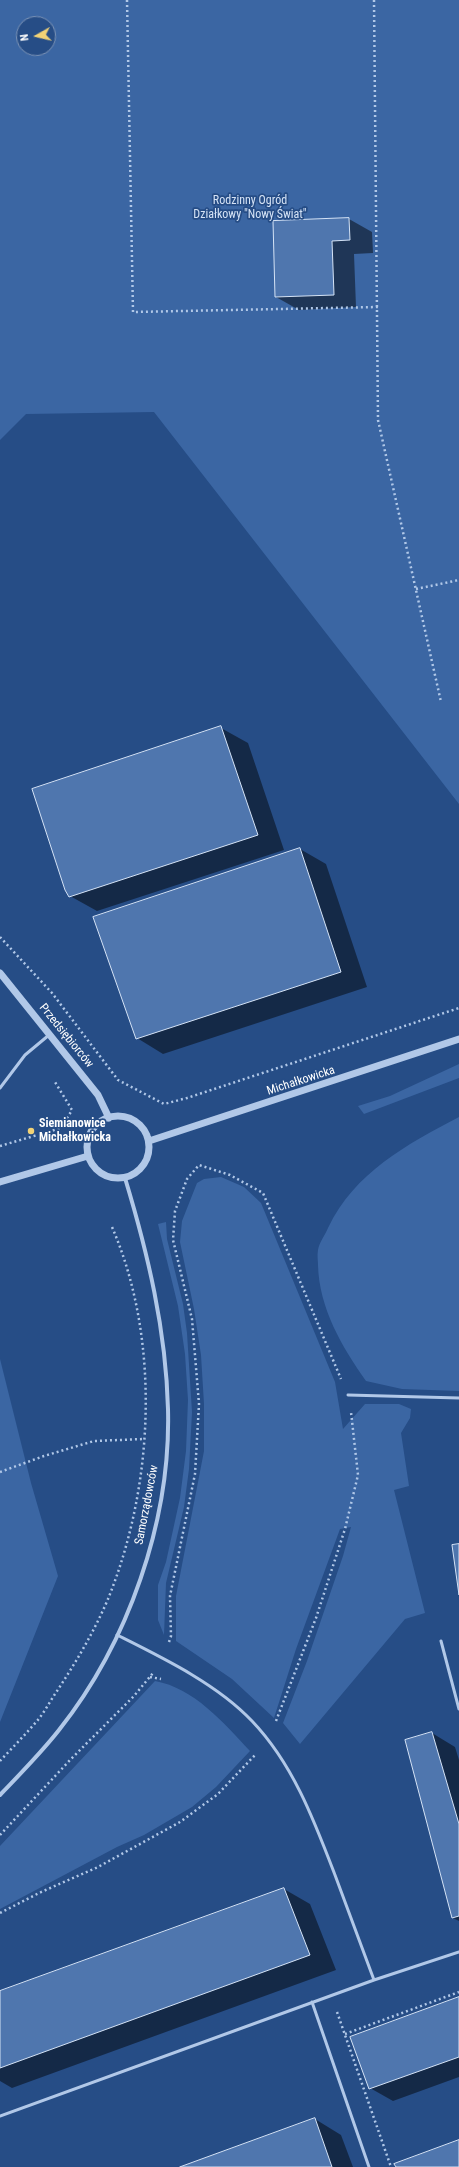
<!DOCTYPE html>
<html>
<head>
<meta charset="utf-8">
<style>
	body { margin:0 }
	#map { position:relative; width:459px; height:2167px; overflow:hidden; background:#264d86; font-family:"Roboto Condensed",sans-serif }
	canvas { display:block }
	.north { position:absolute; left:16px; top:16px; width:40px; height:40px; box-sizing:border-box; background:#264d86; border:1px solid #7d94b6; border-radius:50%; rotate:262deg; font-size:11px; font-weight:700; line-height:16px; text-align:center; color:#fff }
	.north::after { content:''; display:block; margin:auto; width:14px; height:18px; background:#f1d276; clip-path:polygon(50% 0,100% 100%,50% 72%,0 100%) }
</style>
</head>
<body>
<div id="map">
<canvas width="459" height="2167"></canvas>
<div class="north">N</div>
</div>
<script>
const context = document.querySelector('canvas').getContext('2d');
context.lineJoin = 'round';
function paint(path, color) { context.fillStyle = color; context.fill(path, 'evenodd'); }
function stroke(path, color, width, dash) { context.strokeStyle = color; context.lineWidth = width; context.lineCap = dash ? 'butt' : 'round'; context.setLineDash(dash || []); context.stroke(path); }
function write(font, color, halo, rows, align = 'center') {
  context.font = font + ' "Roboto Condensed",sans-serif'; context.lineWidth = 3.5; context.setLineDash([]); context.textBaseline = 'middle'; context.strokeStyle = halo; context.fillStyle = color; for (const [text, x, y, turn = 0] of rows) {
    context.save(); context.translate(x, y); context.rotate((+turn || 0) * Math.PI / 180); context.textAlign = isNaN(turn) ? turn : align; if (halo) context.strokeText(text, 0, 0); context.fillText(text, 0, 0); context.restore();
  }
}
paint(new Path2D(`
	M0,0h459v804l-305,-392 -128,2 -26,26zM24,24h24v24h-24z
	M459,1064v14l-95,36 -6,-8 32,-10z
	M459,1117v274l-57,-2 -36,-8c-24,-34 -47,-73 -48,-116 0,-4 -1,-10 0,-15 1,-7 7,-15 10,-22 27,-56 78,-83 131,-111z
	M221,1177l23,10 17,16 74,179 8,47 22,-25h34l12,5 -1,9 -9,15 8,53 -15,4 31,123 -20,6 -105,125 -17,-21 24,-62 36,-105 8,-29 -11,2 -44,120 -22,69 -42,-39 -56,-38v-45l28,-145v-47l-3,-49 -7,-46 -14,-67 2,-21 15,-38 7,-4z
	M166,1222l1,17 16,65 4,29 5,79 -3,57 -5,38 -18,76 -2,52 -6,-15v-35l8,-23 14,-64 6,-47 2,-51 -3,-46 -7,-48 -20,-82z
	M0,1359l31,124 27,93 -58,146z
	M155,1681c39,7 69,42 95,70l-34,36 -24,20 -48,28 -27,12 -117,62v-63z`), '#3b66a3');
paint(new Path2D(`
	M349,219l23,13 1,21 -19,1 2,53 -57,3 -23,-13z
	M221,728l27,15 36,107 -187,61 -27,-15z
	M300,849l26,15 41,123 -204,67 -26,-16z
	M432,1733l23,14 4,13v161l-6,-3 -47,-177z
	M284,1889l26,15 26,66 -324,118 -12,-7v-89z
	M459,1998v79l-66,24 -23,-13z
	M315,2119l26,16 12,32h-170z`), '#0007');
const building = new Path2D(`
	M349,218l1,22 -18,1 2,54 -59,2 -2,-76z
	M221,726l37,109 -189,62 -4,-7 -33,-101z
	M300,848l41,124 -205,67 -43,-122z
	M459,1544v51l-7,-50z
	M432,1732l27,92v92l-7,2 -47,-178z
	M284,1888l26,67 -310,113v-77z
	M459,1997v60l-90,32 -19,-52z
	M315,2118l17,49h-152z
	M459,2140v27h-63l-2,-3z`);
paint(building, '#4f76ae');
stroke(building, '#d5e3f6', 1);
stroke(new Path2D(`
	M127,0l6,312 245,-5
	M374,0l4,420 63,282
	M416,589l43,-9
	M0,937l52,56 66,87 46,24 23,-6 272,-90
	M0,1146l61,-18 11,-18 -17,-28
	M0,1472l44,-16 50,-15 50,-2
	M169,1642l2,-6 -1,-40 25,-122 4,-70 -7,-85 -19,-79 2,-29 12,-32 12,-14 31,10 33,18 78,186
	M150,1677l11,2
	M276,1721l40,-103 29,-89 13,-54 -7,-63
	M0,1761c12,-13 25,-26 37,-40 7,-8 12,-18 18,-27 20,-30 39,-62 53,-95 46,-113 53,-259 4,-372
	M0,1835l71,-76 63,-63 19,-23
	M0,1913l39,-20 59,-26 82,-45 38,-28 38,-40
	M337,2012l54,155
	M345,2034l114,-42`), '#b1c8e8', 2.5, [2, 3]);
stroke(new Path2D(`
	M0,1088l25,-33 24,-20
	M348,1395l111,3
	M117,1635c46,23 100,49 135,86 41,43 62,99 83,154 13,35 26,70 39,105l85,-28
	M441,1641l18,68
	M312,2002l57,165
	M0,2116l374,-136`), '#b1c8e8', 3);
stroke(new Path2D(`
	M0,1795c20,-21 41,-42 59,-65 69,-87 112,-209 109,-321 -2,-79 -20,-155 -43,-231`), '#b1c8e8', 4);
stroke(new Path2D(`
	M0,973l98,122 11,23
	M87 1147a31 31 0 1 1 62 0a31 31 0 1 1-62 0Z
	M149,1141l310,-102
	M0,1182l88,-26`), '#b1c8e8', 7);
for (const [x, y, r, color] of [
	[31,1131,4,"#f1d276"]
]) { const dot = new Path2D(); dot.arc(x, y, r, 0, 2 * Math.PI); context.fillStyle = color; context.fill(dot); stroke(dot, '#264d86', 1.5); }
write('12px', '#d5e3f6', '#264d86', [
	["Rodzinny Ogród",250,201],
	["Działkowy \"Nowy Świat\"",250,215]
]);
write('12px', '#fff', '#264d86', [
	["Przedsiębiorców",66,1036,51],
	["Michałkowicka",301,1081,-18],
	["Samorządowców",147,1505,-79]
]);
write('bold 12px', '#fff', '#264d86', [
	["Siemianowice",39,1124],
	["Michałkowicka",39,1138]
], 'left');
</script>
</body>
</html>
